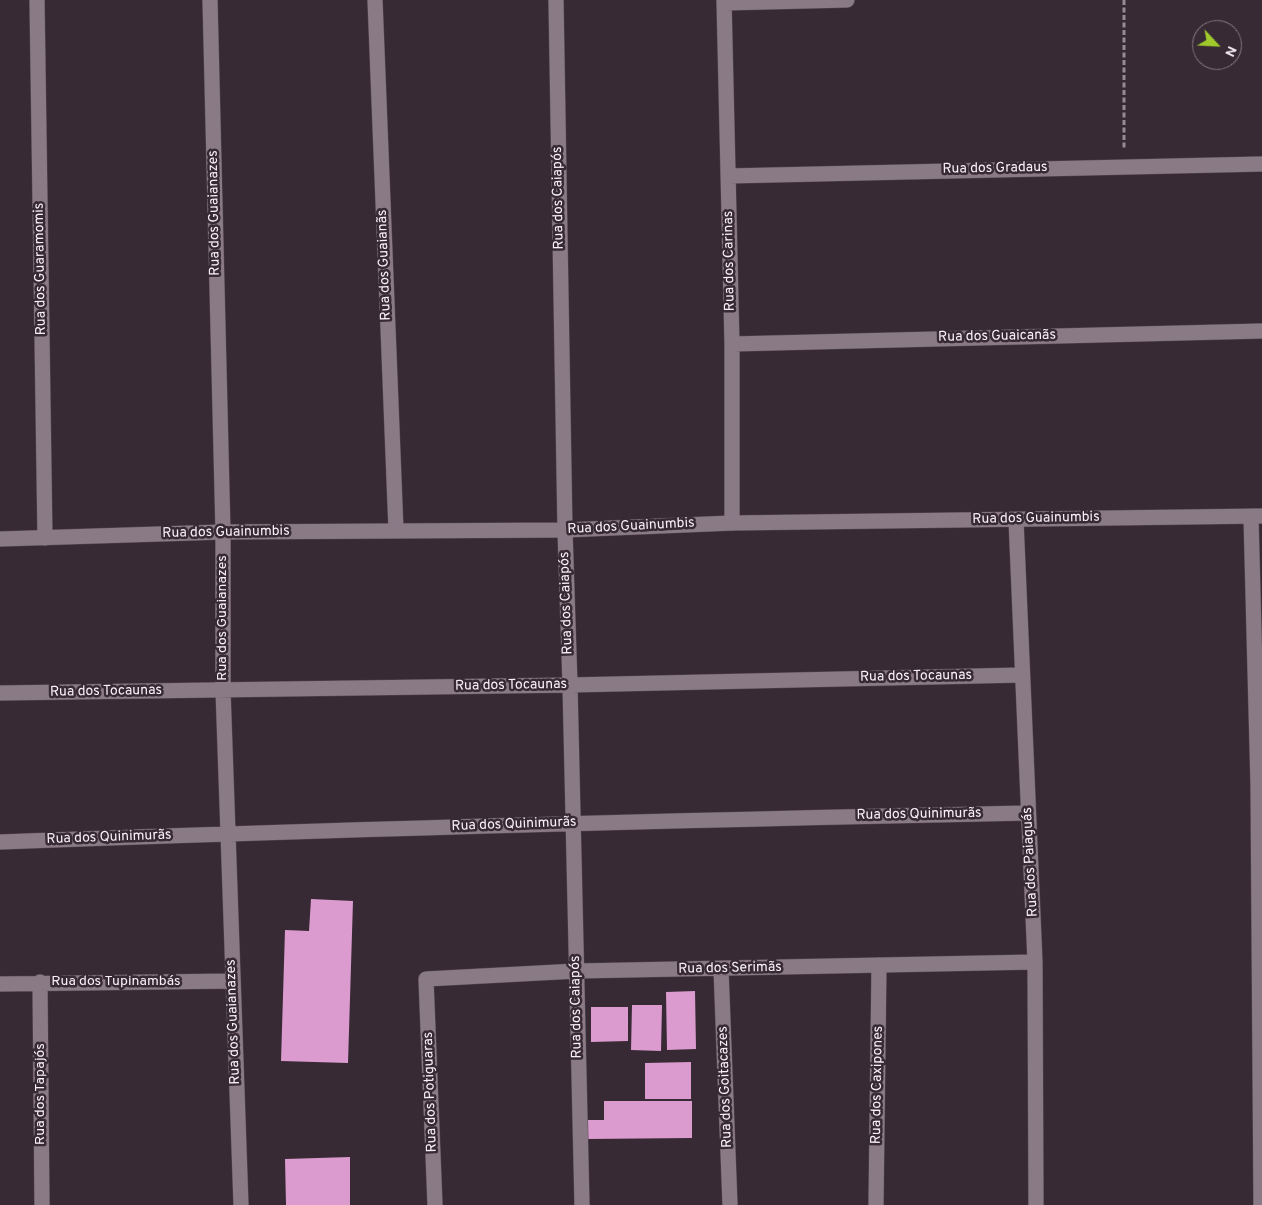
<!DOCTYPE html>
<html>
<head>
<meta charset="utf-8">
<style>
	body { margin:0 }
	#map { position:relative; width:1262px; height:1205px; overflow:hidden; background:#372a34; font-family:Overpass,sans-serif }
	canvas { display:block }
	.north { position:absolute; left:1192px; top:20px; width:50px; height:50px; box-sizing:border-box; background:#372a34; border:1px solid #857982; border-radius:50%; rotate:115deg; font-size:14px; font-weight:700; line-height:20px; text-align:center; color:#f9f0f7 }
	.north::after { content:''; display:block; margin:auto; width:18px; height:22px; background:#a0ca2c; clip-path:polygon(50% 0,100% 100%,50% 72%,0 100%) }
</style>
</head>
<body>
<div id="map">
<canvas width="1262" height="1205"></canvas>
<div class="north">N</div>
</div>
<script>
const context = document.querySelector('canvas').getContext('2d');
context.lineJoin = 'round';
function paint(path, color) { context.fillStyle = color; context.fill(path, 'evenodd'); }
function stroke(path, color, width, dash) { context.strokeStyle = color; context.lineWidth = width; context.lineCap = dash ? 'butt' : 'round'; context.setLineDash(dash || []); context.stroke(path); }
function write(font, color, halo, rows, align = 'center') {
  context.font = font + ' Overpass,sans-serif'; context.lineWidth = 5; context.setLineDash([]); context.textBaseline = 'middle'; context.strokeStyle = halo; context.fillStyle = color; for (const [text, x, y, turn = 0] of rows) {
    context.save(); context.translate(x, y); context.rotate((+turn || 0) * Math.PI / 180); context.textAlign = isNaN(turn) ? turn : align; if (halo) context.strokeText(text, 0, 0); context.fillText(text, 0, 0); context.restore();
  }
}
paint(new Path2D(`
	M311,899l42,2 -5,162 -67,-2 4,-131 24,1z
	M695,991l1,58 -29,1 -1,-58z
	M632,1005h30l-1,46 -30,-1z
	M591,1007h37v34l-37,1z
	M691,1062v37h-46v-36z
	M604,1101h88v37l-104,1v-19h16z
	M350,1157v48h-64l-1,-46z`), '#db9bce');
const street = new Path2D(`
	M37,0l8,538
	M210,0l13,532v158l18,515
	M375,0l21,530
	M556,0l9,530 5,155 12,520
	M724,0l8,344v179
	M724,3l123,-3
	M728,176l534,-12
	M732,344l530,-13
	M1251,517l7,268 3,420
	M1016,520l19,442 1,243
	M0,693l570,-8 452,-10
	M0,842c343,-13 685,-22 1028,-29
	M721,969l9,236
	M40,982l2,223
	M0,984l233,-3
	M435,1205l-9,-226 151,-8 458,-9
	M876,1205l3,-240`);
const secondary = new Path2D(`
	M0,539l223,-7 342,-2 167,-7 530,-7`);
stroke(street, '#534851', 16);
stroke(secondary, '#534851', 16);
stroke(new Path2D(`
	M1124,0v148`), '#968b94', 3, [5, 2.5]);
stroke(street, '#8a7a86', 15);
stroke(secondary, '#8a7a86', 15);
write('14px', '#f9f0f7', '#372a34', [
	["Rua dos Gradaus",995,169,-1],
	["Rua dos Caiapós",559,198,-91],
	["Rua dos Guaianazes",215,213,-91],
	["Rua dos Carinas",730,261,-91],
	["Rua dos Guaianãs",385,265,-92],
	["Rua dos Guaramomis",41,269,-91],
	["Rua dos Guaicanãs",997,337,-1],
	["Rua dos Guainumbis",1036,519,-1],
	["Rua dos Guainumbis",631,527,-3],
	["Rua dos Guainumbis",226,533,-1],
	["Rua dos Caiapós",567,603,-92],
	["Rua dos Guaianazes",223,618,-90],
	["Rua dos Tocaunas",916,677,-1],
	["Rua dos Tocaunas",511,686,-1],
	["Rua dos Tocaunas",106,692,-1],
	["Rua dos Quinimurãs",919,815,-1],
	["Rua dos Quinimurãs",514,825,-2],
	["Rua dos Quinimurãs",109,838,-2],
	["Rua dos Paiaguás",1031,862,-93],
	["Rua dos Serimãs",730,969,-1],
	["Rua dos Tupinambás",116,982],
	["Rua dos Caiapós",577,1007,-91],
	["Rua dos Guaianazes",234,1022,-92],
	["Rua dos Caxipones",878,1085,-89],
	["Rua dos Goitacazes",726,1087,-92],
	["Rua dos Potiguaras",431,1092,-92],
	["Rua dos Tapajós",41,1094,-90]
]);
</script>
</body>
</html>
